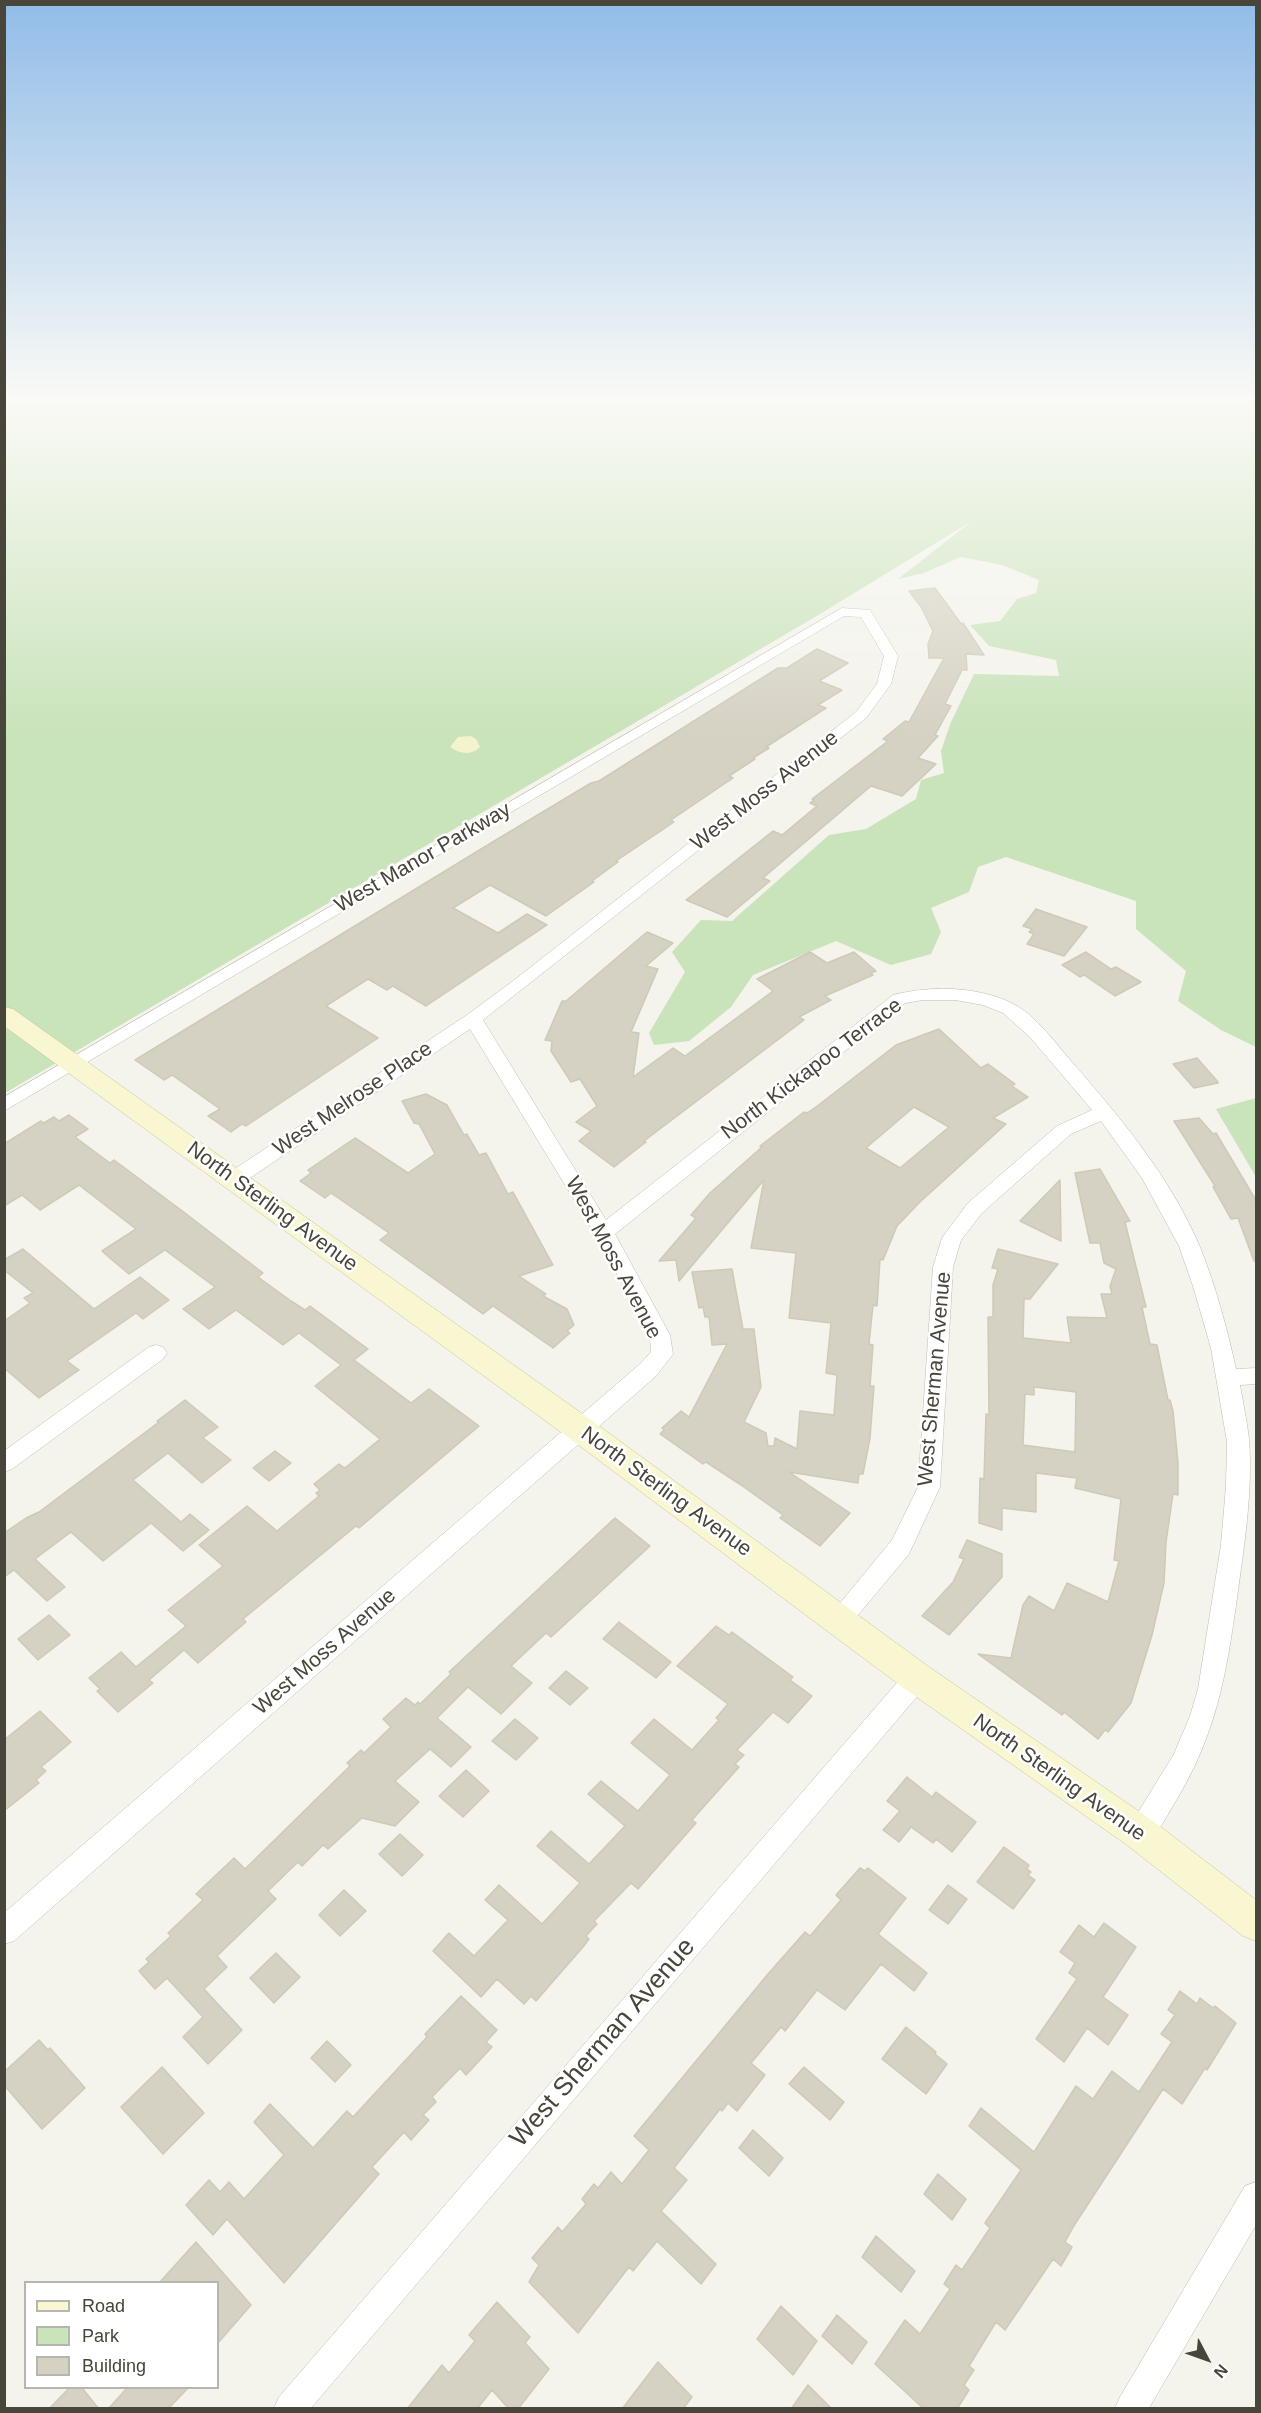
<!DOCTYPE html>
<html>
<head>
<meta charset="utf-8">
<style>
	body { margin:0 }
	#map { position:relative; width:1261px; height:2413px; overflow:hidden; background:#f4f3ec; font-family:Arial,sans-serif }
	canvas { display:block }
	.frame { position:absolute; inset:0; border:6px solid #48453a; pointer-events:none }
	.legend { position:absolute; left:24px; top:2281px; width:195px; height:108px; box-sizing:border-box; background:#fff; border:2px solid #b6b5b0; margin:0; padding:8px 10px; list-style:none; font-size:18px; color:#48453a }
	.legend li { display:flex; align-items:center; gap:12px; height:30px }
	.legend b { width:30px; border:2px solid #b6b5b0 }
	.north { position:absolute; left:1177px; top:2329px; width:60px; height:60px; -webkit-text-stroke:4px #fff; paint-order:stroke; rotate:131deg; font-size:16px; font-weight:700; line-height:24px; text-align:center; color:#48453a }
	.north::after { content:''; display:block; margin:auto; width:21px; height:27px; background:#48453a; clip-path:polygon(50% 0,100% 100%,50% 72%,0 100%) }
</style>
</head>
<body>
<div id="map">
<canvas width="1261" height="2413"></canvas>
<div class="frame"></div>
<ul class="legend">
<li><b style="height:8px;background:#f9f7d2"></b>Road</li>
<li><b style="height:16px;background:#c9e3ba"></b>Park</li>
<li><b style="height:16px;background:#d5d1c3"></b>Building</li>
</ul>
<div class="north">N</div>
</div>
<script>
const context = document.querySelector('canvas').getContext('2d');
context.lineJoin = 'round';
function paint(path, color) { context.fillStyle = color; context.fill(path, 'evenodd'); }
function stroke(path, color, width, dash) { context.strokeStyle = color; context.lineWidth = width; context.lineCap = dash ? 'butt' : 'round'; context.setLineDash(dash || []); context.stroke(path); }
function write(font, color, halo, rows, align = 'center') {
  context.font = font + ' Arial,sans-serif'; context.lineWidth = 5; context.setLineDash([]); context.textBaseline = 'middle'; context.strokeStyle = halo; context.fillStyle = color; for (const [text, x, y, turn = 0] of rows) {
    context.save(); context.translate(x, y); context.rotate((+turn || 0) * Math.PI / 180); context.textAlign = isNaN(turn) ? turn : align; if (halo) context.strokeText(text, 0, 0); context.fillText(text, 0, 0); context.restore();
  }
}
paint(new Path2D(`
	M4,401h1252v646l-35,-17 -43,-29 8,-30 -50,-42v-28l-130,-44 -28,10 -9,25 -38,16 10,24 -10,22 -40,11 -55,-24 -83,34 -22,32 -42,34 -35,4 -5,-12 36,-61 -13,-20 29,-32 31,1 97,-86 37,-6 50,-30 5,-19 23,-7 -3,-22 10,-29 23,-48 85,2 -3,-16 -67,-14 -19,-21 30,-4 17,-22 19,-6 3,-13 -37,-15 -41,-8 -37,16 -26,6 74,-58 -152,93 -815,479z
	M1256,1098v79l-40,-68z`), '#c9e3ba');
paint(new Path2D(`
	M471,736l5,3 4,8c-9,9 -20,7 -30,0l8,-10z`), '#f3f3ce');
const building = new Path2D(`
	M935,588l27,37 1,-2 21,32 -18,-1 1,16h-5l-17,34 6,2 -16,29 3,1 -20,22 18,6 -34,32 -31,-10 -108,92 7,3 -43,36 -41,-17 87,-69 9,4 35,-29 -7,-3 4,-3 -2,-1 76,-58 -5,-2 22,-18 4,1 35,-64h-15l-1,-14 5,-13 -12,-24 -12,-16z
	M817,649l31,14 -29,18 23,9 -24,15 8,3 -60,39 3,1 -16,10 2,1 -26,17 4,2 -62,42 3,2 -58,39 2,1 -26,19 2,1 -48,34 -56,-31 -37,23 45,25 29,-19 20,11 -121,81 -33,-20 -6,4 -19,-11 -42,27 52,32 -132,88 -4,-2 -11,8 -23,-16 12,-7 -48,-34 -8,5 -29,-20 356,-217 100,-60 8,-2 163,-103 16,-10h9z
	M1036,909l51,18 -23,29 -37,-12 7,-10 -5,-2 3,-3 -9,-3z
	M647,932l26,11 -27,23 12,3 -27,63 8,1 -6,44 40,-29 12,8 88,-65 -16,-12 53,-27 17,11 27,-11 22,19 -5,2 2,2 -48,21 6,4 -32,17 5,3 -160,121 2,1 -32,25 -35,-26 12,-10 -15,-9 21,-16 -17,-27 -9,3 -20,-31 1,-10 -7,-1 17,-39h4z
	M1086,952l25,17 5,-2 25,15 -26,14 -31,-21 -4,2 -18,-12z
	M939,1029l42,39 7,-4 27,20 -3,2 16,11 -35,21 13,6 -86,78 -23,24 -14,34 -3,-1 -3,47 -4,-1 -4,39 4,1 -3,41h4l-4,52 -7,36h-4l-1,9 -69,-11 61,41 -30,33 -40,-28 3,-3 -42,-30 -35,-23 -3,2 -43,-30 4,-4 -2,-2 19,-17 8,6 38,-73 -15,1 -3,-28h-4l-2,-10 -4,1 -7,-36 40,-3 11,60h11l7,58 -17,35 22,11 2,13h6l1,-8 22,11 3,-38 34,4 3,-40 -11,-2 5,-50 -42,-5 7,-65 -45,-5 13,-68 -85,101 -3,-21 -17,1 37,-43 -5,-3 19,-22 52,-46 -2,-1 44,-34 3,1 9,-6 80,-62zM914,1107l35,20 -49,41 -34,-20z
	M1197,1058l21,24v1l-24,5 -21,-24z
	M426,1094l21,11 17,30 3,-1 12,21 7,-2 22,41 5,-2 40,73 -34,11 27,18 -3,2 24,13 7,16 -7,6 3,2 -17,15 -60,-42 -10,8 -103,-74 9,-7 -58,-40 -6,5 -25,-17 11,-8 -3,-3 47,-32 53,35 27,-19 -16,-30 -5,-1 -12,-22z
	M69,1115l19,14 -13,8 35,26 4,-3 71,53 78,60 -5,4 33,24 14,9 5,-4 58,43 -14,11 57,43 18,-14 50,37 -120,102 -3,-2 -113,93 3,3 -48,41 -14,-13 -35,30 4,3 -35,29 -21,-21 3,-2 -11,-11 32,-26 15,15 50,-41 -18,-16 55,-44 -24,-21 48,-39 30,25 42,-35 -3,-3 4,-3 -6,-6 25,-20 6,4 35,-29 -65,-53 26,-21 -42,-32 -16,12 -47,-35 -27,19 -26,-20 32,-22 -50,-37 -36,24 -18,-15 -9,-8 34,-22 -57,-44 -39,25 -18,-15 -18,11v-62l37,-23 3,2 10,-6 5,4z
	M1199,1118l14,16 3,-1 41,69v59h-3l-16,-43 -7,1 -18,-32 2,-1 -41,-65z
	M1100,1169l30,52 -5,1 21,85h-4l8,37 7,1 11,55h2l3,11 5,52v32l-5,-1 -7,48 -2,41 -12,52 -21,68 -23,29 -3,-2 -7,9 -34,-27 -2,3 -84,-61 33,4 12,-53 6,-9 25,15 13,-28 41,19 11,-41 -5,-1 7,-61 -46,-11 2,-10 -41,-5v39l-34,-4v22l-23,-7 1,-45 4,1 2,-65 3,1 -1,-98h5v-32l5,-16 -6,-1 6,-19 60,15 -28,35h-6l-1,39 48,5 -4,-26 40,1 -6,-24h11l-2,-8 6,-17 -12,-6 -4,-20h-10l-15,-70zM1034,1387l42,5 -1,60 -52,-7 2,-51 9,1z
	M1060,1180l1,61 -41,-20z
	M23,1249l71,60 46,-32 29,23 -26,19 -7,-6 -69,48 12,9 -40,28 -35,-30v-47l26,-18 -6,-5 9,-5 -29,-23v-10z
	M185,1400l33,27 -15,11 28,22 -29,23 -34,-30 -35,27 48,42 9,-8 19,16 -26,21 -32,-28 -48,38 -32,-29 -36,27 30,28 -18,14 -33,-31 -10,7v-44l22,-15 13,-6 120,-90 -2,-1z
	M275,1451l16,12 -22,18 -16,-13z
	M615,1518l35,28 -99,91 -5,-4 -35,33 21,17 -31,31 -33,-27 -31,31 34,29 -20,20 -21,-18 -35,32 24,21 -24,24 -33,-8 -34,31 -5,-4 -21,21 -4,-4 -30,29 8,8 -59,57 10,11 -23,22 38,41 -34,34 -25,-27 20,-20 -36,-39 -12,11 -16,-18 10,-9 -3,-3 25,-23 -3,-3 35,-33 -7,-6 38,-36 11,11 105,-103 -3,-3 14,-13 3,3 27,-26 -8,-8 23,-21 9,7 3,-3 2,2 31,-30 -2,-2z
	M967,1540l35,14v23l-53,58 -27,-19 31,-34 11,-23 -5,-2z
	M49,1615l21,20 -32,25 -20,-21z
	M619,1622l52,40 -15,16 -53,-39z
	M716,1626l13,9 3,-3 61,45 -3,3 22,16 -24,27 -15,-11 -36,38 7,5 -9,9 4,3 -47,53 4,3 -58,66 -7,-6 -37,38 3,3 -11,12 3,3 -6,8 -47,54 -5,-5 -7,8 -27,-25 -16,18 -48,-46 16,-18 25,23 34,-36 -23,-20 14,-15 43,39 38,-41 -43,-37 14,-15 38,33 36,-38 -37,-32 13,-13 37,30 32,-36 -39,-32 23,-24 38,31 27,-30 -3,-2 12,-14 -51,-38z
	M566,1671l22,17 -18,17 -21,-17z
	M40,1711l31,31 -30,25 5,4 -10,9 3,3 -35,28v-71z
	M515,1719l23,19 -22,22 -24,-19z
	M466,1770l23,21 -26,26 -24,-21z
	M907,1777l25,20 4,-5 40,30 -24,30 -16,-13 -3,4 -22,-16 -12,15 -16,-12 17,-19 -13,-10z
	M400,1834l23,21 -21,21 -23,-22z
	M1004,1847l25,18 -2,4 4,3 -3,3 7,5 -22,29 -36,-27z
	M860,1868l5,3 3,-3 38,30 -28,36 49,39 -13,18 -33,-27 -36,46 -28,-20 -32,41 -4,-4 -30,36 14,12 -28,36 -9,-8 -6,8 -2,-2 -46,59 13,12 -26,31 55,53 -15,20 -44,-43 -24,30 -4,-4 -51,66 -49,-51 10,-17 -7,-7 26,-31 4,5 24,-28 -4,-5 12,-15 4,4 13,-16 11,12 27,-34 -15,-14 134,-162 37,-42 5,4 31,-36 -5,-5z
	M948,1885l19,14 -19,25 -19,-14z
	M344,1890l22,21 -26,25 -21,-21z
	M1104,1923l32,24 -33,50 25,18 -20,30 -21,-17 -23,34 -28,-23 41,-60 -8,-6 6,-10 -15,-11 19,-27 15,12z
	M276,1953l24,24 -26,26 -24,-25z
	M1180,1991l17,13 3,-6 13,10 2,-2 21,17 -29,47 -2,-2 -23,36 -19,-15 -88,135 -10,18 7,5 -11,19 -8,-7 -48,71 -9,-8 -27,44 5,4 -10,15 5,5 -12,19h-33l-49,-45 30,-44 15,14 30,-45 -6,-5 12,-19 6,5 28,-42 -5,-5 36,-53 -52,-44 12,-18 53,44 42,-66 17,13 19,-28 27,21 33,-50 -11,-8 14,-19 -7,-5z
	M461,1996l36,34 -11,12 6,5 -26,28 -6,-7 -28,29 4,5 -13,13 6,5 -18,20 -7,-8 -32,35 7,7 -95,109 -57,-64 -14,16 -27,-30 23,-25 11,12 9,-10 15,17 40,-44 -30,-33 16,-18 43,44 34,-37 6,6 74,-80 -2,-3z
	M906,2027l30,25 -1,2 12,10 -21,30 -44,-35z
	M39,2040l9,10 2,-2 35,40 -43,41 -38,-44v-13z
	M327,2041l24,24 -16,17 -24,-24z
	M162,2067l42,46 -41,41 -42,-47z
	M804,2067l40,35 -14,18 -41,-36z
	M753,2130l30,28 -14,18 -30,-28z
	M938,2174l28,25 -14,21 -28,-26z
	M876,2236l39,35 -14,21 -39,-35z
	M196,2242l55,63 -33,38v-60h-59z
	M497,2302l33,35 -5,6 24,26 -31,40h-9l-17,-19 -15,19h-70l35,-44 7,8 26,-32 -6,-6z
	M781,2306l36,35 -24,34 -36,-36z
	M837,2315l30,27 -15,22 -30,-28z
	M658,2362l34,35 -9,12h-61z
	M808,2385l24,24h-41z
	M69,2388h13l17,21h-50z
	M127,2388h61l-20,21h-60z`);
paint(building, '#d5d1c3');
stroke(building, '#cfcab7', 1.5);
const street = new Path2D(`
	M842,608l28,2 28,46 -7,28 -25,34 -383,302 123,200 287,-225c36,-9 77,-9 112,5 28,11 47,39 66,61 49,56 100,117 129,186 16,40 27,81 36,122l20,-1v16l-16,1c3,18 7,36 9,54 4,53 -5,107 -12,159 -11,79 -21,137 -63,206 -9,15 -18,35 -34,42l-9,-4 -4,-9 4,-9 43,-70 16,-38 8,-27 23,-144 5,-59 1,-44 -16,-94 -18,-62 -14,-40 -37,-68 -41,-57 -30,13 -89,79 -21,27 -8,27 -13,220 -31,67 -61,73 -8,3 -8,-3 -4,-7 4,-7 60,-73 26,-53 15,-220 9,-29 26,-35 89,-77 35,-16 -62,-73 -27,-24 -20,-8 -28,-5h-32l-18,3 -290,231 55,101 3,19 -17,22 -642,565 -10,3v-31l636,-549 11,-12 -1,-17 -55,-101 -125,-205 -229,155 -7,2 -7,-2 -3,-5 3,-5 240,-159 46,-34 343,-269 21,-28 7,-28 -23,-39 -17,-1 -840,495v-14z
	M156,1345l7,2 4,6 -4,6 -151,110 -8,3v-21l145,-104z
	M917,1667l9,3 3,8 -3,8 -615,722h-37l5,-11 629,-727z
	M1256,2182v43l-107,183h-34l5,-11 125,-211z`);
const secondary = new Path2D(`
	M4,1007l9,2 578,411 338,247 224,154 103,79v41l-13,-5 -116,-91 -222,-156 -336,-251 -565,-412z`);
stroke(street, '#bfbdb0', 1);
stroke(secondary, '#c6c39a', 1);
paint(street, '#fff');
paint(secondary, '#f9f7d2');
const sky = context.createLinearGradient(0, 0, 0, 738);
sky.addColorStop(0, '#91bce8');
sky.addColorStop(0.54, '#fafaf6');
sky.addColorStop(1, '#fafaf600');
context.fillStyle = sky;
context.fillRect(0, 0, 1261, 738);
write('21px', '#48453a', '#fff', [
	["West Moss Avenue",765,791,-38],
	["West Manor Parkway",423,858,-30],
	["North Kickapoo Terrace",812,1069,-37],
	["West Melrose Place",353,1099,-34],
	["North Sterling Avenue",272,1207,36],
	["West Moss Avenue",613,1258,62],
	["West Sherman Avenue",935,1379,-85],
	["North Sterling Avenue",666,1492,36],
	["West Moss Avenue",325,1652,-41],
	["North Sterling Avenue",1059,1778,35]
]);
write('26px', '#48453a', '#fff', [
	["West Sherman Avenue",603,2043,-49]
]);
</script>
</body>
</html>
